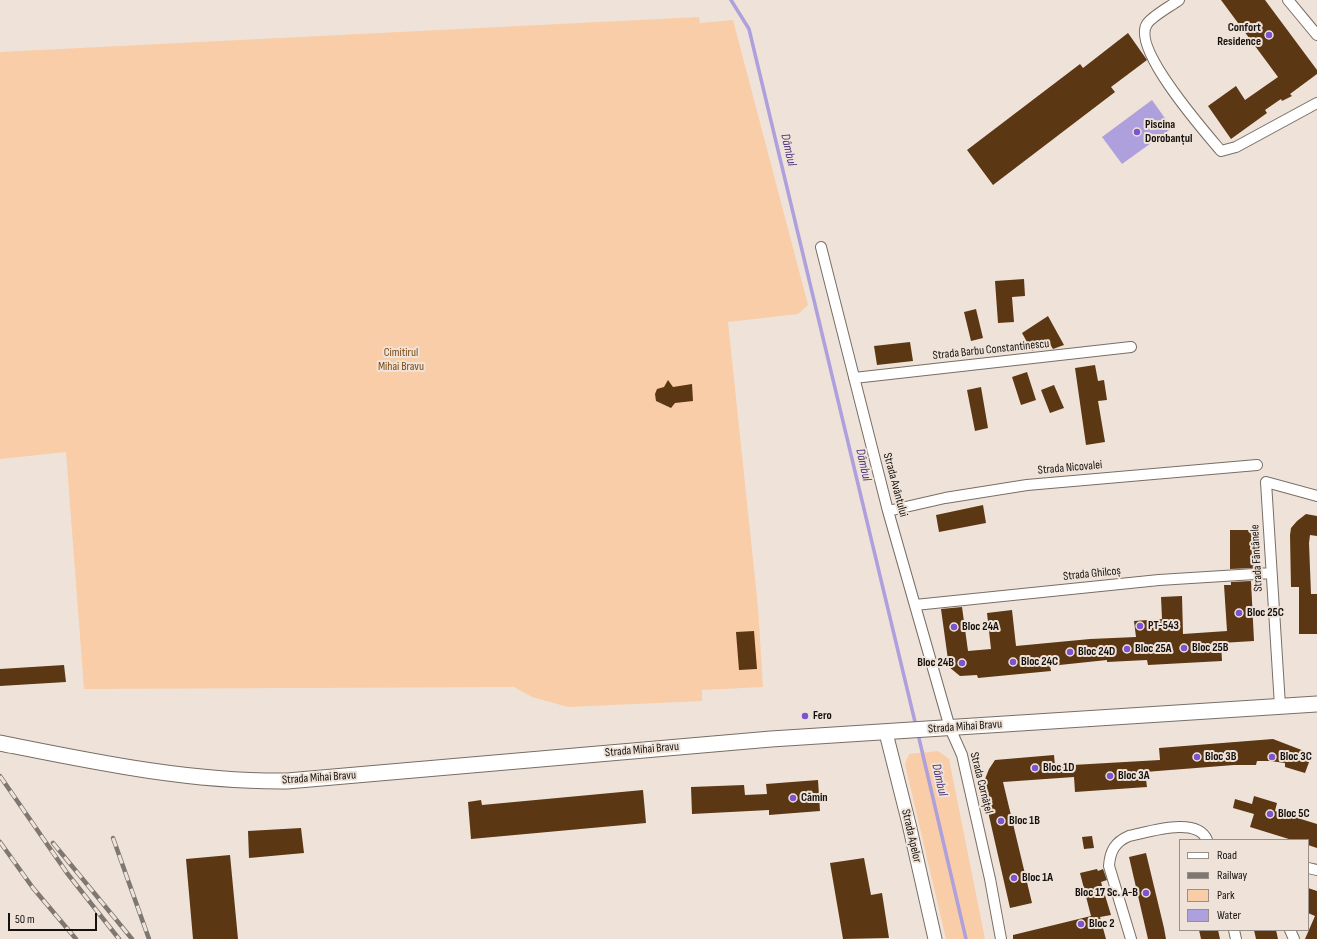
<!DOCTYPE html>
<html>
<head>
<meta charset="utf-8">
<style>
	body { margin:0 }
	#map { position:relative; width:1317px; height:939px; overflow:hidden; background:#efe3d9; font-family:"Sofia Sans Condensed",sans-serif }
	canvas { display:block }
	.legend { position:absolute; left:1179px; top:839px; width:130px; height:92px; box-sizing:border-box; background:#efe3d9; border:1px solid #988f88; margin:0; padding:5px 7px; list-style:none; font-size:12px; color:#15110e }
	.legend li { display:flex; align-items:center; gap:8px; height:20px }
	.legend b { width:20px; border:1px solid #988f88 }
	.scale { position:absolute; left:8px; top:913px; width:89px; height:18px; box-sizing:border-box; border:2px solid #15110e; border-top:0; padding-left:5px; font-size:12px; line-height:14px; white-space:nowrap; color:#15110e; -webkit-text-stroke:3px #efe3d9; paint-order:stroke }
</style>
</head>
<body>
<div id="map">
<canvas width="1317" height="939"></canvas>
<ul class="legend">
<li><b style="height:5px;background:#fff"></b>Road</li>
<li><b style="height:5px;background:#7f7771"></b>Railway</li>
<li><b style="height:11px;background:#f9cda7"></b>Park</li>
<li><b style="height:11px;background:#ae9fdd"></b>Water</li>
</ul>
<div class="scale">50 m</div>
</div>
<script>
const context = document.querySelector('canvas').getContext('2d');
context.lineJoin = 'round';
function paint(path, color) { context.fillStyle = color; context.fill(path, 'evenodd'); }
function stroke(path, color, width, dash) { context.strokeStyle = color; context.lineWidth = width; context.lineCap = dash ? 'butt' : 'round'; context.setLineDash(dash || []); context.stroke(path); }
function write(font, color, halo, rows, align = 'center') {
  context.font = font + ' "Sofia Sans Condensed",sans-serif'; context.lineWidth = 4; context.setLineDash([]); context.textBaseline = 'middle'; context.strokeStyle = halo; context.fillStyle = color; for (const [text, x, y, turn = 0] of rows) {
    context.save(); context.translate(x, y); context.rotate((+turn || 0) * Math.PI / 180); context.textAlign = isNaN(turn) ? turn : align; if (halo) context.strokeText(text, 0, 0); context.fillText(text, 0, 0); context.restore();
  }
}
paint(new Path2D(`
	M699,17l1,6 33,-3 75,285 -10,9 -70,8 30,285 5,80 -61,3v11l-134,6 -36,-10 -18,-10 -430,2 -18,-237 -66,7v-407z
	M938,751l11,8 36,180h-39l-41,-175 4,-10z`), '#f9cda7');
paint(new Path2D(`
	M1152,100l20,28 -50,36 -20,-27z`), '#ae9fdd');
stroke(new Path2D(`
	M731,0l18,29 167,697
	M918,734l48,205`), '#ae9fdd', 3.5);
paint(new Path2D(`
	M1221,0h44l52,70v4l-27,20 2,2 -10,5 -1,-2 -16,11 2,3 -36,26 -23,-33 28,-20 9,14 33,-23z
	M1128,33l19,27 -36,27 4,5 -122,93 -26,-35 113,-86 3,4z
	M1024,279l1,17 -13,1 2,25 -16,1 -3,-42z
	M976,309l7,29 -12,3 -7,-29z
	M1048,316l16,29 -11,4 -5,-8 -16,10 -10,-18z
	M910,342l3,19 -36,4 -3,-19z
	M1095,365l3,16 6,-1 3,20 -9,1 7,41 -19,3 -11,-77z
	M1027,372l9,28 -15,5 -9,-28z
	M668,380l5,7 19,-3 1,17 -18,2 -4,5 -15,-7 -1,-7 2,-5 7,-2z
	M1054,385l10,23 -14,5 -9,-23z
	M981,387l7,41 -13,3 -8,-41z
	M983,505l3,18 -47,9 -3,-17z
	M1306,514l11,2v20l-7,-1 -1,8 2,51h6v40h-18v-47h-8l-1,-52 1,-7 6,-7z
	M1230,530h28v14h-5l1,24 -24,1z
	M1251,581l3,60 -33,2 1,18 -74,4 -1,-5 -40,2v-2l-57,6 1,5 -73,7 -1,-3 -17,1 -11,-9 -8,-58 21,-2 6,44 23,-2 -4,-36 25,-3 4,36 74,-7 46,-2 -2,-16 28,-2 -1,-22 21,-1 1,38 44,-3 -3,-46h7v-3z
	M754,631l3,38 -18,1 -3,-38z
	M64,665l2,17 -66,4v-17z
	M1273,739l39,15 -7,19 -20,-6v-4l-15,-2h-13l-1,4h-22l-89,7 2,15 -72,5 -1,-15 -71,5 29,121 -22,5 -26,-114 1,-15 4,-10 6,-9 59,-5 1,11 105,-6 -1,-12z
	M818,780l2,31 -51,4v-5l-77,4 -1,-27 53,-2 1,10 22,-1 -1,-10z
	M643,790l3,33 -175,16 -3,-37 13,-2 1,5z
	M1254,796l23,7 -2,8 42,13v24l-9,-3v-5h-16l-42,-13 4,-13 -21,-6 2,-9 17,5z
	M301,828l3,25 -55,5 -1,-27z
	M1092,836l2,12 -10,1 -2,-12z
	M1146,853l18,75 2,11h-18l-19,-82z
	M230,855l8,84h-45l-7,-80z
	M864,858l7,37 11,-2 7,45 -46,1 -13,-76z
	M1097,869l1,2 5,-2 4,11 -6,2 10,33 -11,2 6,22h-93v-4l78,-19 -11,-43z
	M1308,888l9,3v48h-12l10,-23 -7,-3z
	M1199,930h19l2,9h-19z
	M1254,930h22l2,9h-22z`), '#5c3713');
const minor = new Path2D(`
	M1179,0c-8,6 -27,16 -32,24 -16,24 58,108 74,127l15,-4 81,-44
	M1288,0l29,35
	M821,247l67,264 62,217 12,27 28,124 11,60
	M854,378l277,-31
	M888,511l57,-13 82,-13 230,-20
	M915,605l244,-25 112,-7
	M1280,706l-14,-224 51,14
	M1308,868l9,2
	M1234,930l2,9
	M1290,930l4,9
	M1131,939l-22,-73c1,-15 6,-24 20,-30 20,-4 68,-20 78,4`);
const tertiary = new Path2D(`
	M886,733l23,91 26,115`);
const secondary = new Path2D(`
	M0,743c95,19 189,39 287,38l484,-42 546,-35`);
stroke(minor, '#786e65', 12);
stroke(tertiary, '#786e65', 15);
stroke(secondary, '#786e65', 17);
stroke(minor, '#fff', 10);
stroke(tertiary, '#fff', 13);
stroke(secondary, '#fff', 15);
const rail = new Path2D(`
	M0,776l67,97 52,66
	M113,838l36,101
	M0,842l33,46 43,51
	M53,843l79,96`);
stroke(rail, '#7f7771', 4.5);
stroke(rail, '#efe3d9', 3, [9]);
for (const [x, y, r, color] of [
	[1269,35,4,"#7c54cd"],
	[1137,132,4,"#7c54cd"],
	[1239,613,4,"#7c54cd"],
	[1140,626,4,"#7c54cd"],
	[954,627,4,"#7c54cd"],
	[1184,648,4,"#7c54cd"],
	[1127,649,4,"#7c54cd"],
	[1070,652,4,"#7c54cd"],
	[1013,662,4,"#7c54cd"],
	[962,663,4,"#7c54cd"],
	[805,716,4,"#7c54cd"],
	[1197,757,4,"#7c54cd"],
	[1272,757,4,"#7c54cd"],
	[1035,768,4,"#7c54cd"],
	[1110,776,4,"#7c54cd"],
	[793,798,4,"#7c54cd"],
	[1270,814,4,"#7c54cd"],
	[1001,821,4,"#7c54cd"],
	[1014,878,4,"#7c54cd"],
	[1146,893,4,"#7c54cd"],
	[1081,924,4,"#7c54cd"]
]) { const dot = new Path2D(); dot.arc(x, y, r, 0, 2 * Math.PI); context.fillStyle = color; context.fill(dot); stroke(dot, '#efe3d9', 1.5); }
write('bold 12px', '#15110e', '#efe3d9', [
	["Confort",1261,28,"right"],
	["Residence",1261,42,"right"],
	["Piscina",1145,125],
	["Dorobanțul",1145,139],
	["Bloc 25C",1247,613],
	["PT-543",1148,626],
	["Bloc 24A",962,627],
	["Bloc 25B",1192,648],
	["Bloc 25A",1135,649],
	["Bloc 24D",1078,652],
	["Bloc 24C",1021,662],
	["Bloc 24B",954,663,"right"],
	["Fero",813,716],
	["Bloc 3B",1205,757],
	["Bloc 3C",1280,757],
	["Bloc 1D",1043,768],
	["Bloc 3A",1118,776],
	["Cămin",801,798],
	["Bloc 5C",1278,814],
	["Bloc 1B",1009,821],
	["Bloc 1A",1022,878],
	["Bloc 17 Sc. A-B",1138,893,"right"],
	["Bloc 2",1089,924]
], 'left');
write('12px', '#15110e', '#efe3d9', [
	["Strada Barbu Constantinescu",991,350,-6],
	["Strada Nicovalei",1070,468,-5],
	["Strada Avântului",895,485,75],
	["Strada Fântânele",1257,558,-93],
	["Strada Ghilcoș",1092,574,-6],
	["Strada Mihai Bravu",965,727,-4],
	["Strada Mihai Bravu",642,750,-5],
	["Strada Mihai Bravu",319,778,-4],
	["Strada Cornățel",981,783,76],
	["Strada Apelor",911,836,77]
]);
write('12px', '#7d4a13', '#efe3d9', [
	["Cimitirul",401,353],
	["Mihai Bravu",401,367]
]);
write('italic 13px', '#4c347d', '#efe3d9', [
	["Dâmbul",788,150,77],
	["Dâmbul",863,465,77],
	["Dâmbul",939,780,77]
]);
</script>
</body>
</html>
